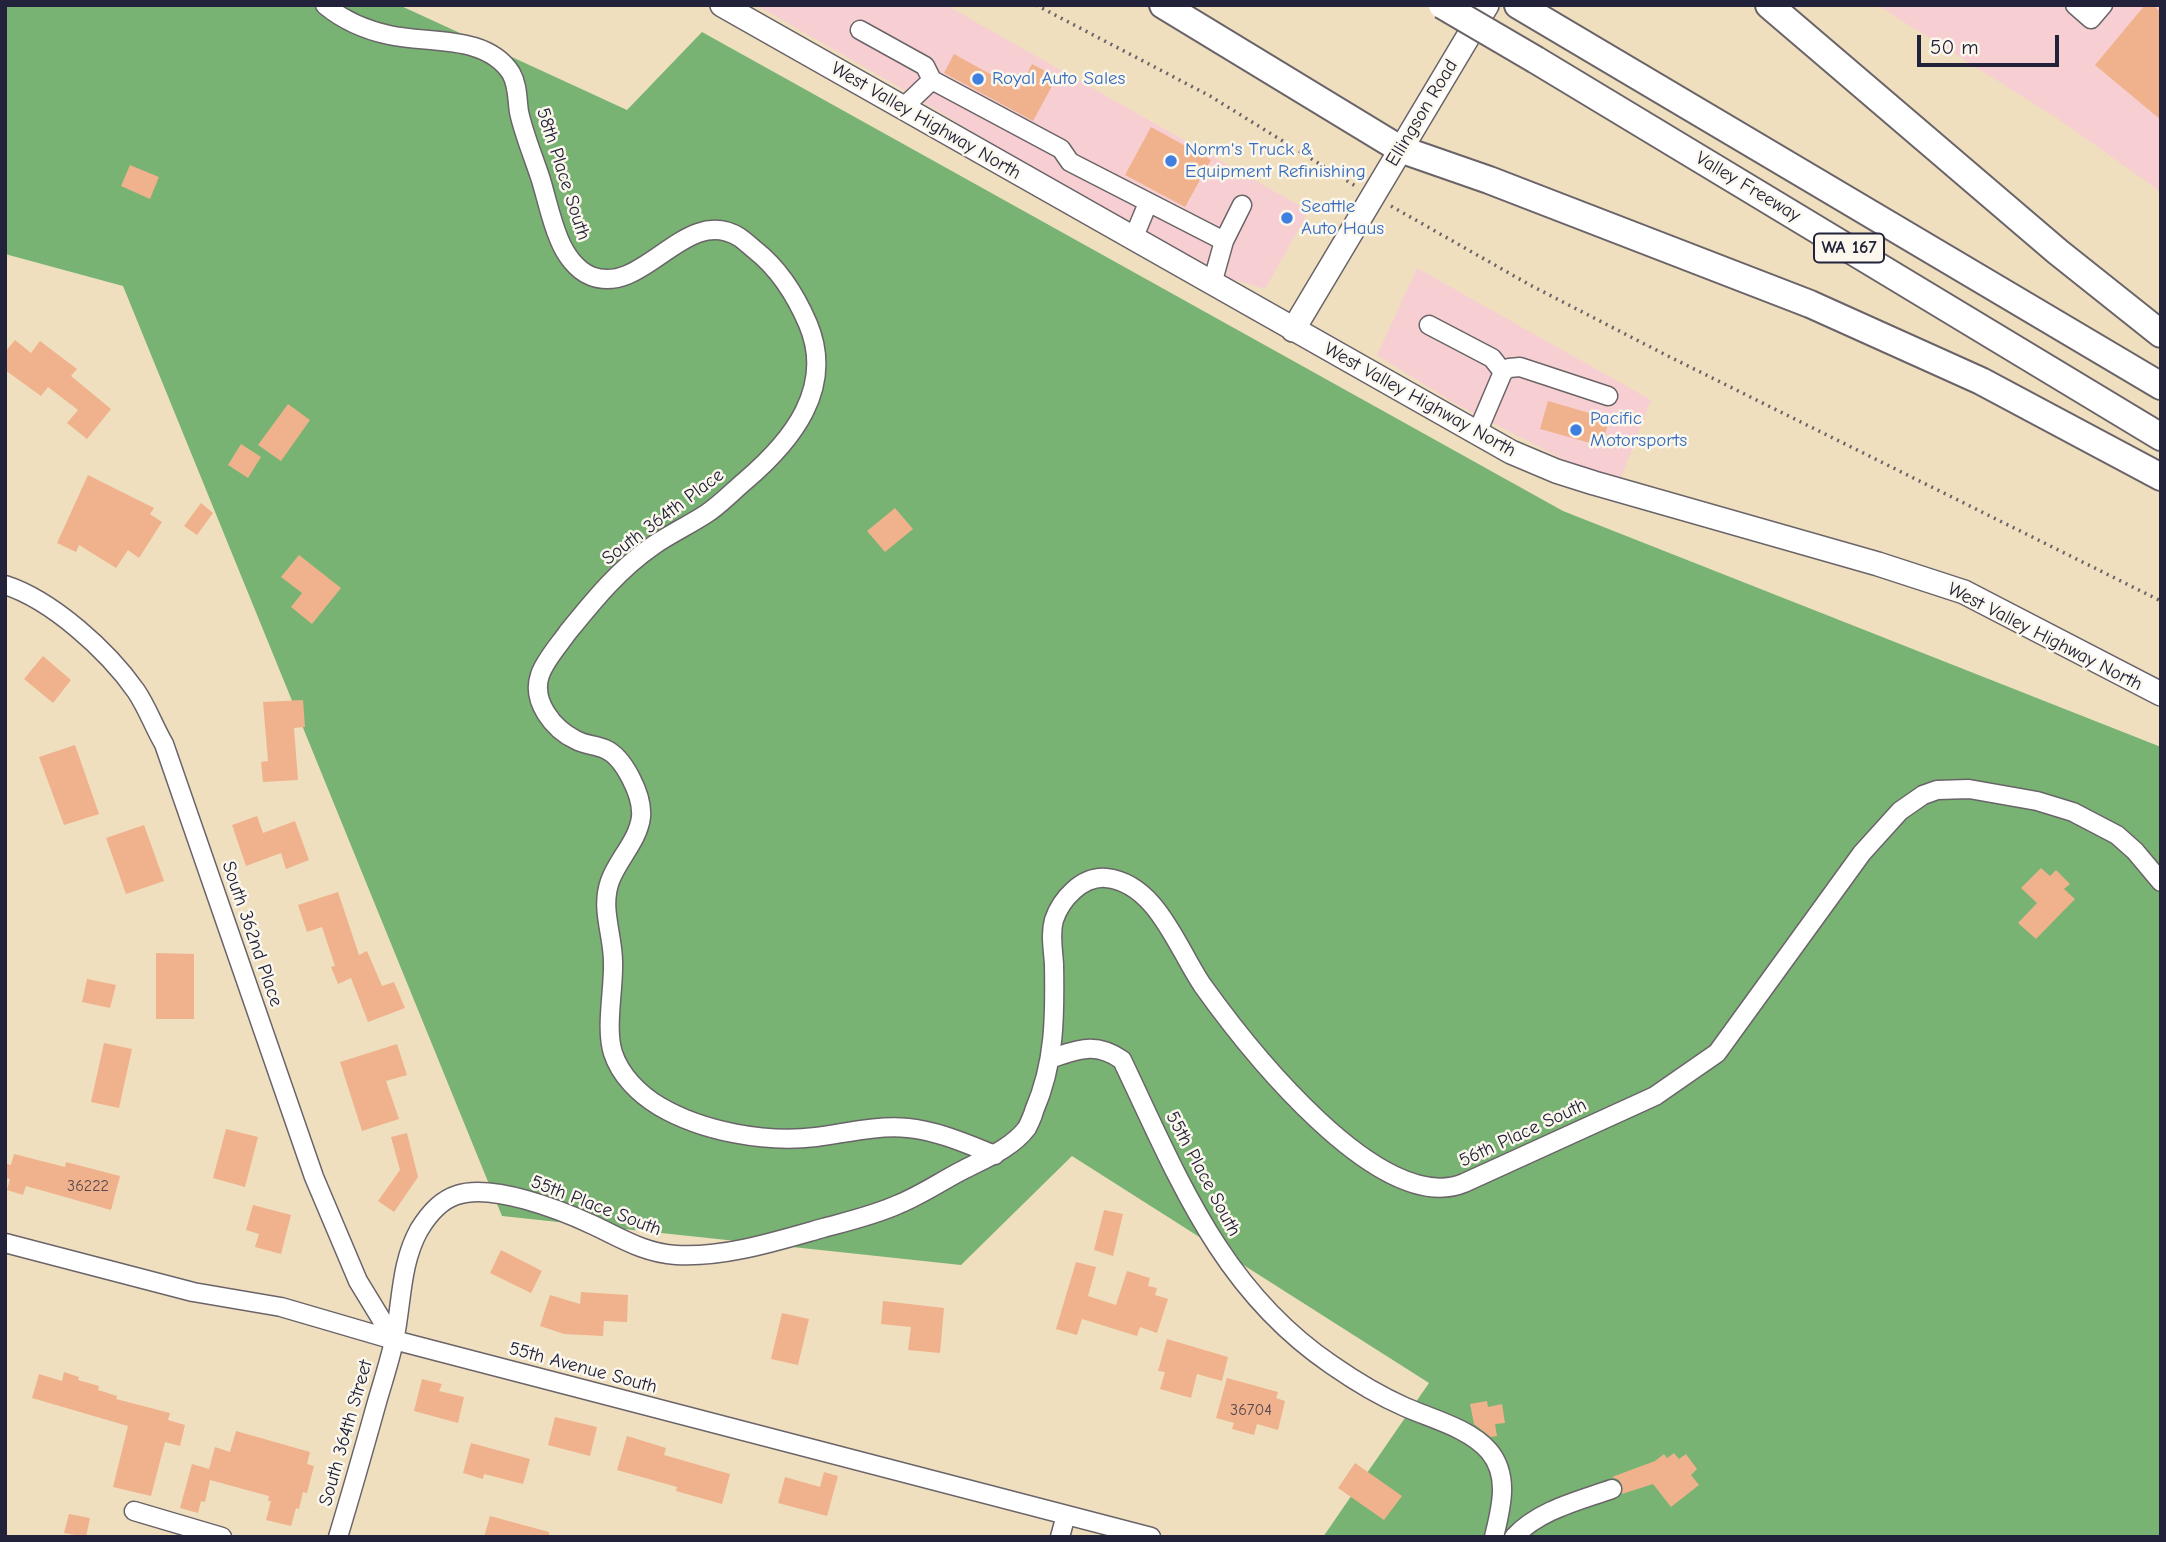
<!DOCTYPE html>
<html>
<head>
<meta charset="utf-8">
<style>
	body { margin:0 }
	#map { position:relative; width:2166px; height:1542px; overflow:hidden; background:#efdfbf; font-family:"Comic Neue",sans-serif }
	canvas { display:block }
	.frame { position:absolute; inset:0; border:7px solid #22223b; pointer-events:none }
	.scale { position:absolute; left:1917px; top:35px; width:142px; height:32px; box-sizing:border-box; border:4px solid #22223b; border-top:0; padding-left:9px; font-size:21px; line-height:24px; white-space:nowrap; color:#22223b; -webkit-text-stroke:5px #fbf7ec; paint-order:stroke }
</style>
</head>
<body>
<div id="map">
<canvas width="2166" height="1542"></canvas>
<div class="frame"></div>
<div class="scale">50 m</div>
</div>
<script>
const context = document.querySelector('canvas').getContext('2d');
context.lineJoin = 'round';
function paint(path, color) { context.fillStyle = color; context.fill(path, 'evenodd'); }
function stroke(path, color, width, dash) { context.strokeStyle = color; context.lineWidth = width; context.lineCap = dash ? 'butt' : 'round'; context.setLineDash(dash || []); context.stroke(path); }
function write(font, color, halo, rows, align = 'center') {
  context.font = font + ' "Comic Neue",sans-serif'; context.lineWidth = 5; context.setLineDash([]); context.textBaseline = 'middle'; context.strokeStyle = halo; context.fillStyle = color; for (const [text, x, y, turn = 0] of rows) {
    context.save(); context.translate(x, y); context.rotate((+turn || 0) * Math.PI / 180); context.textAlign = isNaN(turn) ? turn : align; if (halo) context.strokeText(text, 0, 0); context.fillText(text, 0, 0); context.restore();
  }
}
paint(new Path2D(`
	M756,5h190l363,206 -44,78 -34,-10 -161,-88 -173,-105z
	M1877,5h284v187l-103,-73z
	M1417,268l234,132 -30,78 -55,-17 -112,-58 -77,-48z`), '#f7cfd2');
paint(new Path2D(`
	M5,5h394l228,105 75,-78 861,479 598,236v790h-838l106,-154 -357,-227 -111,109 -459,-49 -379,-930 -118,-32z`), '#78b373');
paint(new Path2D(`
	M2145,5h8l8,7v108l-66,-55z
	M954,54l65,36 13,-26 25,13 -24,44 -89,-48z
	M1151,127l60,33 -26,47 -60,-32z
	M130,165l29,12 -9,22 -29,-13z
	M15,340l16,13 9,-12 37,28 -6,7 40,33 -24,30 -20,-16 11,-13 -30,-23 -7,9 -36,-26v-18z
	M1548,401l62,18 -9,27 -61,-17z
	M288,404l22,16 -29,41 -23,-16z
	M241,444l20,13 -13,21 -20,-13z
	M88,475l66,33 -4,6 12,8 -23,36 -11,-8 -12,18 -37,-23 -3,7 -19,-9z
	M201,503l12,10 -16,22 -13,-9z
	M895,508l18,21 -28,23 -18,-21z
	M299,555l42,33 -29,36 -21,-17 11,-14 -21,-16z
	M43,656l28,24 -18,23 -29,-24z
	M303,700l2,27 -11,1 4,52 -35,2 -2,-20 7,-1 -5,-59z
	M75,745l24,69 -35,11 -25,-68z
	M257,816l6,17 32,-12 14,39 -23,9 -5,-16 -35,13 -14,-41z
	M144,825l20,56 -38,13 -20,-56z
	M2041,868l9,8 6,-6 14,14 -6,5 11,10 -39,40 -18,-16 19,-20 -16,-15z
	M338,892l21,63 8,-4 15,35 12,-4 11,26 -37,14 -17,-44 -13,6 -7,-17 4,-1 -13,-39 -15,5 -9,-27z
	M156,953l38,1v65h-38z
	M87,979l29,6 -6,23 -28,-6z
	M104,1043l28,6 -13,59 -28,-6z
	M397,1044l10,31 -21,6 13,38 -37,12 -22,-69z
	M226,1129l32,8 -13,50 -32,-9z
	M407,1133l11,44 -24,35 -16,-11 22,-31 -9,-33z
	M14,1154l51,13 1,-5 54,14 -9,34 -85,-24 -3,9 -16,-5 3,-11 -5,-1v-15l6,2z
	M253,1205l38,10 -10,39 -26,-7 4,-13 -13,-4z
	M1104,1210l19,4 -10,42 -19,-6z
	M501,1250l41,21 -11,22 -41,-20z
	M1076,1262l20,5 -8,29 28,9 11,-34 23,7 -2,8 9,2 -2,7 13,4 -11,34 -17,-6 -3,9 -55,-17 -5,16 -21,-6z
	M581,1292l47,3 -1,27 -23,-1 -1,15 -39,-2 -24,-8 10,-31 30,9z
	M883,1301l61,7 -4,45 -32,-3 3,-23 -30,-3z
	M782,1313l27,6 -11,46 -27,-6z
	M1167,1339l61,18 -6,24 -25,-7 -6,24 -31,-9 5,-17 -7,-1z
	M64,1372l15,5 -1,3 21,6 -1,4 19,6 -1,3 54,14 -2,7 17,5 -5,21 -15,-4 -14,54 -38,-9 15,-61 -96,-28 7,-24 23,7z
	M1227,1378l51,14 -2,6 9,3 -7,29 -21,-6 -3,11 -22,-6 2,-6 -18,-5z
	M422,1379l20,5 -3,7 25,6 -6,26 -44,-12z
	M1487,1401l1,6 14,-3 3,19 -10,1 2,12 -6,1 -17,-13 -4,-20z
	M555,1417l42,10 -7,29 -42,-11z
	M236,1431l74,21 -3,12 7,2 -7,27 -4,-1 -4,17 -3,-1 -5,18 -25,-6 5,-19h-3l1,-5 -59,-16 -5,22 -4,-1 -3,12 -18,-5 12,-44 17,5 6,-22 15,5z
	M627,1436l39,12 -2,7 66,19 -8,30 -46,-13 1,-4 -60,-17z
	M471,1443l59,16 -7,25 -39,-10 -1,5 -20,-6z
	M1674,1453l5,6 7,-5 11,15 -6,6 8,10 -28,22 -18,-23 -31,10v-9l-3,-5 -7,-3 43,-16 9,-7 3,4z
	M1355,1463l47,33 -18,24 -46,-32z
	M824,1472l14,4 -11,40 -49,-13 7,-26 35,10z
	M69,1514l21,4 -4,19 -22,-4z
	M490,1516l59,16v5h-65z`), '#efb28c');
const minor = new Path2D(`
	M325,5c18,15 41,25 64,30 39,9 97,-1 122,38 7,12 6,26 8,39 5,23 15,46 22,68 6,20 10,40 18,59 6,15 17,31 32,37 53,21 94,-72 148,-39 6,4 11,9 16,13 23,18 41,46 53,74 27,64 -16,117 -63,157 -13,11 -25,24 -39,33 -17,11 -36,20 -52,31 -35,24 -60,55 -86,87 -9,13 -23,28 -28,43 -9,26 13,54 36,65 9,5 20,5 29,9 19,8 38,47 36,68 -3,24 -23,42 -31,64 -10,28 3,53 3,81 1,27 -8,66 0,91 7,22 26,41 46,53 44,26 107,37 157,31 30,-4 61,-12 92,-9 30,3 59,16 87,27
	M2075,5l16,14 12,-14
	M860,30l65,36 7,14 129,69 9,13 154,79
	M906,110l4,-9 22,-21
	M1133,239l15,-36
	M1212,284l12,-43 18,-36
	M1429,325l63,33 11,14 -26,61
	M1503,372l6,-4 11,-1 88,29
	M5,585c47,15 103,66 131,106 11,16 18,36 28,53l150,433 44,104 36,59
	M1052,1058c28,-9 44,-16 70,2 56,117 98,229 210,305 23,16 48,31 73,42 27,12 64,21 84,44 21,25 12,57 5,86
	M5,1243l188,49 88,15 113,33 757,197
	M134,1511l88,26
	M338,1537c13,-43 25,-85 37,-128 6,-22 14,-45 19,-68 8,-37 6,-77 25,-111 9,-15 22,-30 38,-35 35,-12 104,15 136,30 28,13 51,28 83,30 48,3 101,-14 147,-27 26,-7 52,-13 76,-24 22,-9 41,-22 62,-33 23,-12 50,-22 66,-43 1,-2 7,-15 7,-17 21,-48 21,-95 20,-147 -1,-15 -4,-30 0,-44 7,-21 28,-44 52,-42 51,5 72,72 97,108 43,60 177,232 261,197l191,-87 62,-43 145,-200 38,-42 23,-16 14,-5 32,-1 68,12 36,11 44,23 18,16 26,31
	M1060,1537l6,-22
	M1514,1537c25,-27 64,-36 98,-48`);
const major = new Path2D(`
	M722,5l789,447 45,19 38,12 284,81 86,28 197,102
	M1293,330l194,-325`);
const highway = new Path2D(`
	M1163,5l237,144 89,31 321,124 171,77 180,96
	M1518,5l643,381
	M1769,5l289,247 103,82
	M1536,60l625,377`);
stroke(minor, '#6a6469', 21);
stroke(major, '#6a6469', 26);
stroke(highway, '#6a6469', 30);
stroke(new Path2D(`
	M1036,5l174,91 147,91
	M1391,206l139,79 134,69 497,247`), '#6a6469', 3.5, [2, 5]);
stroke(minor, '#fff', 18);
stroke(major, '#fff', 23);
stroke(highway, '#fff', 26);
const highwayBridge = new Path2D(`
	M1442,5l94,55`);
stroke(highwayBridge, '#6a6469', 30, []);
stroke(highwayBridge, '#fff', 26);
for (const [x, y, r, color] of [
	[978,79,7,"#3f7fe0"],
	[1171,161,7,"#3f7fe0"],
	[1287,218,7,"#3f7fe0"],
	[1576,430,7,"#3f7fe0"]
]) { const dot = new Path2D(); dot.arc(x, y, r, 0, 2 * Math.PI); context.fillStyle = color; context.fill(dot); stroke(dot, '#fbf7ec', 2.5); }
write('16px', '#55464f', null, [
	["36222",88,1186],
	["36704",1251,1410]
]);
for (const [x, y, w] of [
	[1849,248,70]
]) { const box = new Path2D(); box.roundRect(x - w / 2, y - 14.5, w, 29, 5); context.fillStyle = '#fbf7ec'; context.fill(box); stroke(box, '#22223b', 2); }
write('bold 18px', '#22223b', null, [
	["WA 167",1849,248]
]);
write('19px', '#366cbe', '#fbf7ec', [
	["Royal Auto Sales",992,79],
	["Norm's Truck &",1185,150],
	["Equipment Refinishing",1185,172],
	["Seattle",1301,207],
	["Auto Haus",1301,229],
	["Pacific",1590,419],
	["Motorsports",1590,441]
], 'left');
write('19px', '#22223b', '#fbf7ec', [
	["Ellingson Road",1422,113,-59],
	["West Valley Highway North",926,121,30],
	["58th Place South",563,174,72],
	["Valley Freeway",1748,187,31],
	["West Valley Highway North",1420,400,29],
	["South 364th Place",663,517,-37],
	["West Valley Highway North",2045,637,27],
	["South 362nd Place",252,934,71],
	["56th Place South",1523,1133,-25],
	["55th Place South",1203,1174,62],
	["55th Place South",596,1206,21],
	["55th Avenue South",583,1368,15],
	["South 364th Street",346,1433,-74]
]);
</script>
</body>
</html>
